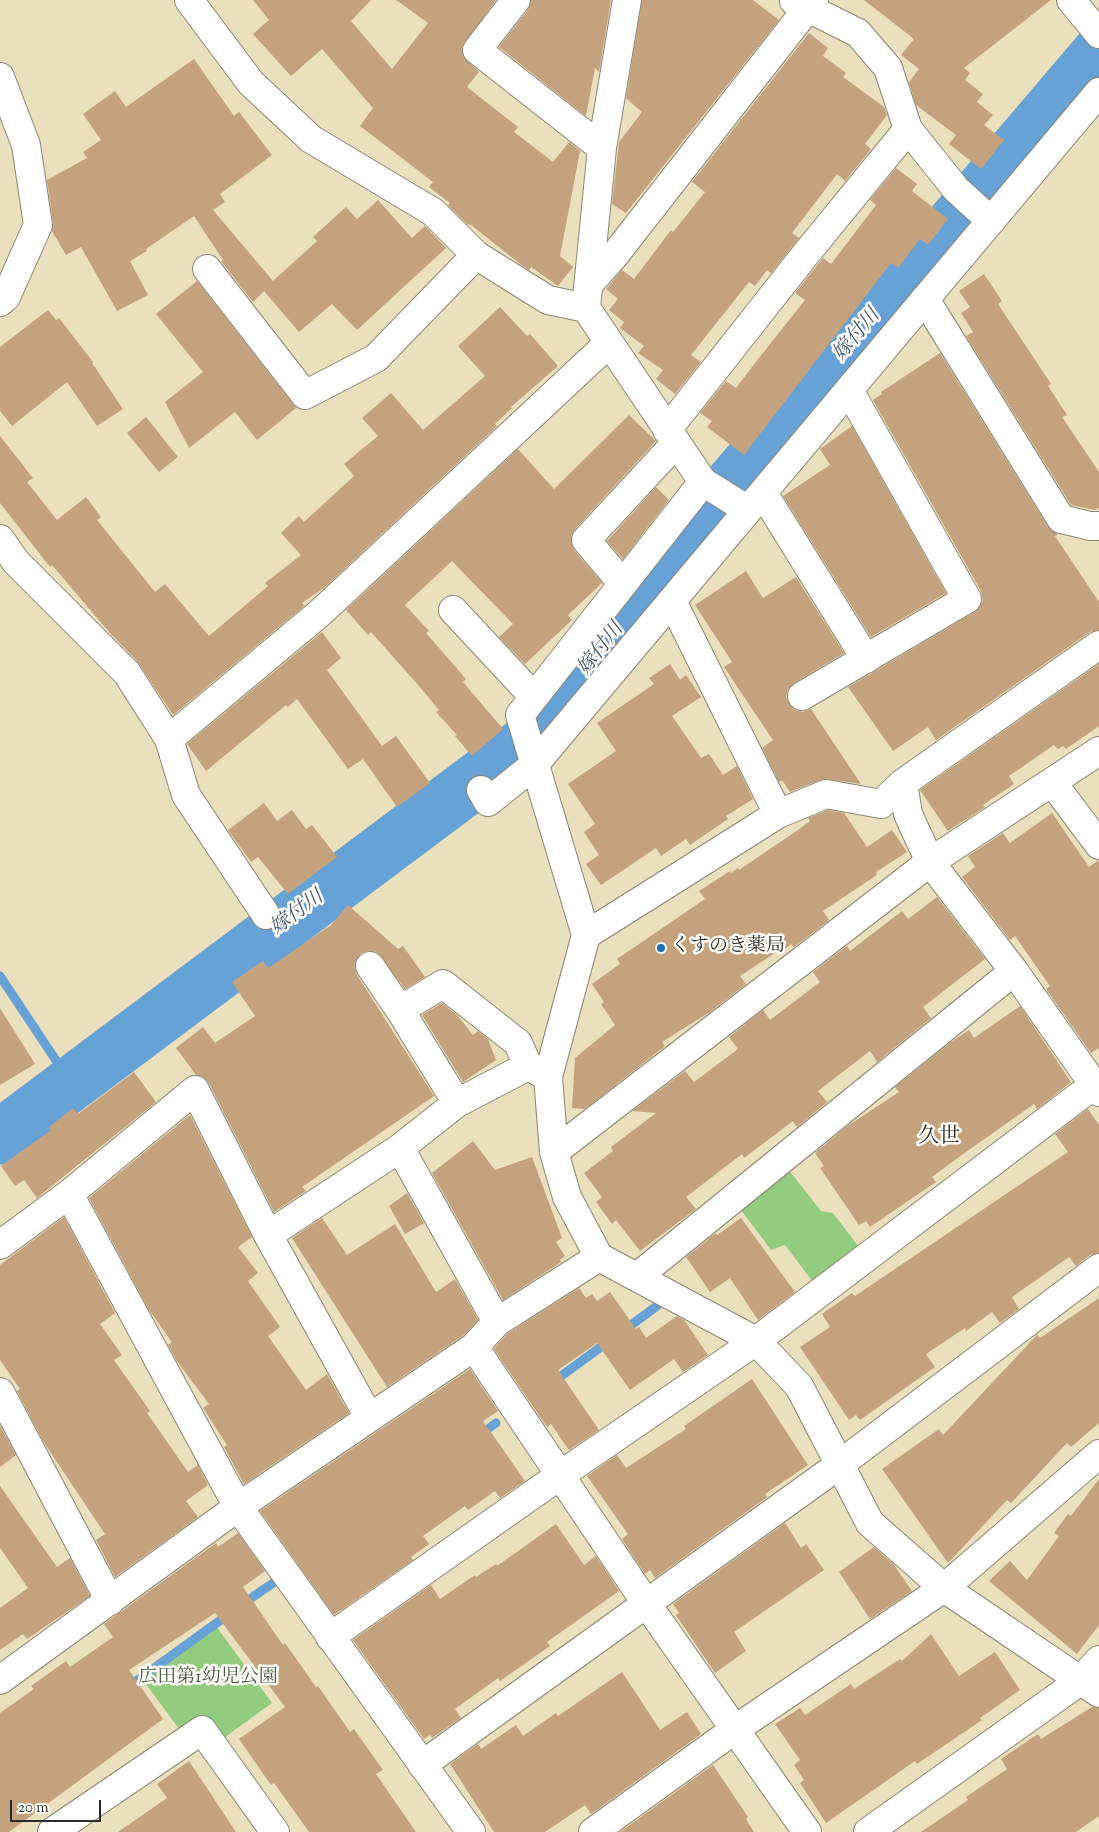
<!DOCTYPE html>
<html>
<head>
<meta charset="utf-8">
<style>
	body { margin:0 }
	#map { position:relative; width:1099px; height:1832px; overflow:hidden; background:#eae0bd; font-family:"Sorts Mill Goudy",serif }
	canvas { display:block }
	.scale { position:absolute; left:10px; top:1800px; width:91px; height:22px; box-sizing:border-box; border:2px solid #2b2b2b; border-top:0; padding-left:6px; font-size:15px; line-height:18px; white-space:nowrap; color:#2b2b2b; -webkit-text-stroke:4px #fdfcf7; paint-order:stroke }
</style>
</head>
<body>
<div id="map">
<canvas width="1099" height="1832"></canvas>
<div class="scale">20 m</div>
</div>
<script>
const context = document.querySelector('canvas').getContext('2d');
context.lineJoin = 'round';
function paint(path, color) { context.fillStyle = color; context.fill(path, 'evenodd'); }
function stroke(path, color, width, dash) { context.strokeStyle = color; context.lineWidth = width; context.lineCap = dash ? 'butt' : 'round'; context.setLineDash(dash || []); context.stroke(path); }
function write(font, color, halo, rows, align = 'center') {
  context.font = font + ' "Sorts Mill Goudy","Noto Serif JP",serif'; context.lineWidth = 5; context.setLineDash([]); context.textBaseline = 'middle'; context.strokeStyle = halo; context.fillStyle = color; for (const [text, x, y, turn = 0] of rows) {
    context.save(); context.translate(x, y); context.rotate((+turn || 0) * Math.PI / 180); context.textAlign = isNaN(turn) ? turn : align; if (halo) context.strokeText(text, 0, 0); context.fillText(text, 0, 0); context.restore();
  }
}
paint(new Path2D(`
	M788,1169l33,42 12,2 29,38 -46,35 -31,-41 -14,5 -30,-40z
	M216,1626l56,77 -51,37 -39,-7 -39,-53z`), '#92cc7f');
stroke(new Path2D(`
	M0,976l71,107
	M623,1331l34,-25
	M553,1382l56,-41
	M480,1435l16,-12
	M241,1605l35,-24
	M128,1687l101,-73`), '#66a2d6', 9);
stroke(new Path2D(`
	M0,1137l534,-400 197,-252 368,-432`), '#66a2d6', 55);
paint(new Path2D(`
	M253,0h118l-20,21 41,48 36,-46 -32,-23h100l-34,47 1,9 16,16 -12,15 51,40 -4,5 39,30 16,-20 11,9 -20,105 13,11 -15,19 -27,-19 -2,3 -10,-7 -48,-38 -4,-1 -19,-19 2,-2 -21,-16 4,-5 -73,-56 13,-18 -51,-59 -31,27 -38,-42 16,-14z
	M531,0h80l-12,72 -4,-4 -9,48 -87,-69 29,-37z
	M642,0h111l26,20 -153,193 -14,-9 7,-62 23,-30 -16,-14z
	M864,0h187l-87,68 6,5 -5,7 18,14 -6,8 16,13 -9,10 20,15 -23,29 -32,-25 7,-9 -40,-30 -7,-23 10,-13 -18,-14 13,-16z
	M809,33l19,15 -5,8 23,17 -3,4 41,30 3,8 -22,29 6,5 -26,32 -8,-7 -45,59 7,5 -28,35 -4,-3 -12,16 -6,-4 -58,73 10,7 -26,32 -19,-15 7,-9 -25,-17 6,-7 -24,-18 4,-6 -15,-12 9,-11 -12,-10 16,-19 12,9 37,-49 2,2 32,-40 -13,-10z
	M194,59l40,57 5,-4 33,43 -52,39 5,8 -12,8 60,71 44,-40 -4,-4 33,-30 11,12 21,-19 34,38 13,-12 21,22 -89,82 -25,-26 -33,28 -35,-41 -11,11 -32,-41 2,-1 -29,-44 -48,33 1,2 -17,10 18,34 -31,16 -36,-64 -15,8 -14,-24 1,-8 -6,-43 40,-22 -4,-6 18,-12 -18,-26 32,-23 11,16z
	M896,168l21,16 -5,7 36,28 -20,26 -8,-6 -22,29 -7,-5 -147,192 -37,-28 5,-6 -12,-8 26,-32 10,7 19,-25 50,-63 -10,-7 28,-35 8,6 45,-59 -6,-5z
	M984,274l18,27 -4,3 53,80 -3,2 19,29 -5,2 37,55v36l-4,2 -24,-5 -105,-169 7,-4 -12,-19 9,-6 -11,-16z
	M197,281l99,127 -39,32 -22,-28 -46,36 -24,-46 38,-30 -47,-58z
	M500,307l27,29 3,-2 28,32 -47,41 1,1 -17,16 2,2 -172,161 -23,16 2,3 -131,109 -35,-53 -29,-30 -57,-67 -2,2 -50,-64v-67l33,42 -6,4 30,38 29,-23 15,20 -4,3 58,72 10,-8 44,52 59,-50 -3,-3 36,-28 -20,-22 18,-17 5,6 50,-46 -10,-12 34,-28 -16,-18 29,-25 32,37 62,-54 -27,-30z
	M48,310l8,10 3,-2 34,44 -1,1 31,46 -26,17 -30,-44 -55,44 -12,-15v-64z
	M940,353l108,174 10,7 -3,2 44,66v28l-9,2 -154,108 -8,-13 -35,24 -45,-64 127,-75 5,-5 3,-7 -2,-9 -108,-191 9,-6 -1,-2z
	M629,415l27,26 -81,88 -4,7 3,14 28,33 -34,32 4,5 -47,44 -26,-27 14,-13 -61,-63 -47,44 24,26 -3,2 40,46 -3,3 40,47 -31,27 -17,-20 2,-1 -21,-23 3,-2 -20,-24 -48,-54 -3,3 -22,-25 172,-161 36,40z
	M146,417l32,40 -19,15 -32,-39z
	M852,426l94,167 -75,44 -88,-141 47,-31 -10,-16z
	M656,487l13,13 -46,59 -16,-18z
	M746,571l17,27 33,-21 48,76 -50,30 -6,6 -2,8 3,7 6,6 8,2 8,-3 50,75 -33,-5 -8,1 -30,12 -8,-12 -3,2 -17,-34 11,-8 -49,-73 8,-5 -37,-57z
	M322,632l19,26 -14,12 55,76 14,-10 34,47 -33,24 -34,-48 -15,10 -51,-70 -9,8 -2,-2 -80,66 -19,-27z
	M670,664l10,16 6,-5 15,22 -29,19 29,42 8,-4 14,21 14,-9 16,33 -27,17 2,3 -38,26 -4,-6 -25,17 -5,-8 -55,37 -15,-21 13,-9 -15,-23 11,-8 -27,-40 48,-33 -19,-28 57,-39 -5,-6z
	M1099,664v62l-33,23 -3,-3 -5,3 -4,-4 -45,31 5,8 -31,21 2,2 -37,24 -28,-41z
	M264,803l13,18 15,-11 14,19 6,-4 25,32 -49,37 -30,-37 -7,5 -23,-32z
	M828,810l16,3 23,34 25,-17 15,22 -31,20 1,3 -54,36 6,9 -35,27 -3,-3 -6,5 -1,-2 -44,29 6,8 -36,28 -48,30 3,4 -80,63 -13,-1 3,-50 40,-33 -14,-21 3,-2 -12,-18 28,-20 -3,-5 88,-60 -6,-8 31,-20 1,2 7,-5 1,2 56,-38 15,-11 -2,-3z
	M1052,813l37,54 10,-7v188l-8,5 -45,-64 4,-3 -35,-50 -5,4 -48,-63 13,-10 -7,-11 35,-23 7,10z
	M937,897l48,62 -62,48 8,11 -54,44 -7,-11 -52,40 9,11 -30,25 -4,-6 -49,37 -2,-4 -56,43 10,12 -56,42 -24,-31 -4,4 -16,-22 6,-5 -18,-24 29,-22 -2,-4 45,-34 -24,-2 53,-40 9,11 44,-33 -9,-12 34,-27 7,10 50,-38 -7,-10 34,-26 3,5 52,-40 6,8z
	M348,905l50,44 5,-3 22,31 -20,12 -28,-37 -9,-1 -7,2 -5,7 -1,8 2,7 77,121 -132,91 4,4 -32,21 -65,-129 -6,-6 -7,-2 -20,-27 27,-21 12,16 40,-27 -23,-34 31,-21 5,7 63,-43z
	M442,1003l16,13 15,19 5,-4 10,8 8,21 -33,22 -41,-67z
	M1020,1006l51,76 -34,27 -3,-5 -75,53 -27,20 4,5 -66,45 -4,-6 -7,4 -39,-57 4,-2 -9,-13 31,-26 53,-35 -4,-5 56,-45 18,-12 5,8z
	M0,1008l35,56 -35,21z
	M134,1072l22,30 -119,96 -13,-18 -9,6 -14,-20 50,-36 -2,-3 24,-19 5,6z
	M1088,1109l11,16v128l-9,2 -14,11 -7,-9 -57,40 7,12 -19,14 -8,-11 -26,19 -1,-3 -39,26 9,13 -75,53 -4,-5 -7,5 -49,-73 30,-20 -8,-13 30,-21 3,3 213,-144 -13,-18z
	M190,1115l62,122 -14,10 20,26 -10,8 32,46 -12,9 38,54 21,-16 22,39 -105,71 -20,-37 3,-2 -24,-37 6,-4 -32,-43 -9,-16 4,-3 -23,-32 -60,-112z
	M473,1141l22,29 37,-13 30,81 -6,4 9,14 -5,4 1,2 -58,38 -71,-127z
	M407,1193l17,30 -19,11 -16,-28z
	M64,1217l51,96 -15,11 22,31 -8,5 36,51 -3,2 41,59 10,-7 10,20 -22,16 12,16 -83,60 -19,-37 9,-6 -62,-93 -26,-50 3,-2 -20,-29v-95z
	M322,1218l25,37 48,-31 41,68 19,-13 23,41 -14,15 -77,52 -95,-149z
	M741,1218l54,74 -37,28 -28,-42 -20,14 -24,-35 30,-24 1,2z
	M579,1288l7,10 6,-4 5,7 13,-9 26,37 3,-2 7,11 31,-22 7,4 24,35 -25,17 -9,-13 -44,31 -33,-47 -39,27 41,60 -30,20 -18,-26 -4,3 -53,-78 13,-15z
	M1099,1298v125l-28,24 -4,-4 -56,60 -4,-3 -59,63 -66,-94 57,-40 4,6 93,-99 1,-2 3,4z
	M470,1369l28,42 -15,10 42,60 -25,17 -5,-7 -27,19 -3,-4 -42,30 6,8 -18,13 2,3 -79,55 -74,-104z
	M752,1379l56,86 -43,29 2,3 -112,81 -5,-8 -5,4 -23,-35 6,-5 -41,-58 30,-21 9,13 60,-39 -2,-3z
	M0,1426l16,29 -16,12z
	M1099,1479v146l-22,29 -88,-73 21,-20 17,19 32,-44 -5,-3 14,-19 3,2z
	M0,1486l57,81 13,-9 20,38 -63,43 -4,-5 -23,16v-42l28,-20 -28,-40z
	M785,1523l16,25 5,-4 18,26 -90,62 12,19 -31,22 -39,-58 3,-2 -6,-9z
	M556,1524l28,41 12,-9 23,35 -72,51 3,4 -50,35 -2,-3 -43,31 6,9 -29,20 -2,-3 -6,4 -71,-99 78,-55 9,14 35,-24 1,2 20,-13 1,2z
	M238,1533l27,38 -22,16 40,58 2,-2 31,44 2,-1 32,46 4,-3 29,41 -7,4 40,58h-107l-35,-49 -3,2 -32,-46 46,-32 -70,-94 -86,57 34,49 -154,113h-9v-119l34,-24 -3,-3 35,-25 4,6 43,-30 -9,-13 112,-81 2,4z
	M874,1547l20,18 18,26 -42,28 -31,-47z
	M931,1634l28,42 36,-24 25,38 -40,28 2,2 -65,44 -2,-3 -89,62 -26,-40 4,-3 -10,-15 6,-5 -25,-36 25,-16 5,7 46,-31 3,5 46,-30 2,2z
	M622,1672l38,58 27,-18 14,22 -110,80 -6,-9 -40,27h-51l-44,-68 28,-20 3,5 35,-24 7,11 33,-23 2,3z
	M1092,1707l7,1v108l-23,16h-155l47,-32 -2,-3 41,-28 -6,-10 37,-25 3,5z
	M189,1761l47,71h-118l49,-34 -10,-14z
	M713,1765l35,52 -2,2 8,13h-134z`), '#c3a27d');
const minor = new Path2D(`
	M189,0l62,83 60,56 122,73 43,43 72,45 38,8
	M516,0l-39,50 125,98
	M627,0l-25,148 -16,160 117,174 45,28
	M1071,0l28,34
	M794,1l64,32 30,35 20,61 48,60 35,32
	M0,77l26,68 12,80 -32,72 -6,5
	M207,269l98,126 71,-37 100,-103
	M589,284l25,-28 200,-256
	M925,299l136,220 29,7h9
	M667,430l138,-175 103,-126
	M703,482l-183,233 66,220 -38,142 6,75 13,45 32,60 157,84 43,45 71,137 74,65 155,105
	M763,493l103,166
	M0,539l16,23 111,111 42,66 17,56 80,120
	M623,584l-37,-44 90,-97
	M672,601l106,213
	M453,610l81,87
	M802,696l165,-97 -118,-209
	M169,739l152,-127 288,-269
	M1052,782l47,63
	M903,783l196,-138
	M481,790l7,12 46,-37 565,-673
	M586,935l192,-121 48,-20 55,10 22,-21 5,31 22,48 84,109 85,121
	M370,966l30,44 57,93
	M400,1010l43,-26 75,59 10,23
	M400,1148l97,174
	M554,1152l376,-290 169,-111
	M69,1194l169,313 233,325
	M268,1235l132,-87 57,-45 71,-37 20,11
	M0,1245l69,-51 126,-104 73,145 101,182
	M638,1276l376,-305
	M474,1347l172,256 161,229
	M0,1392l110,209
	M330,1637l229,-161 197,-135 338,-256
	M0,1680l238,-173 236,-160 23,-25 102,-65
	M422,1765l417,-300 260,-197
	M52,1832l150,-102 73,102
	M593,1832l141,-102 210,-142 155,-134
	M868,1832l212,-151 19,-21`);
stroke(minor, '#8a8674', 30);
stroke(minor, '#fff', 28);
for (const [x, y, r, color] of [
	[661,948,5,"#1f6fb2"]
]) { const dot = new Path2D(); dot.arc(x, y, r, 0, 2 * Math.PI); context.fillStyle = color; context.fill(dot); stroke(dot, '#fdfcf7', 2); }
write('19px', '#2b2b2b', '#fdfcf7', [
	["くすのき薬局",671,948]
], 'left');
write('19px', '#4a5b44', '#fdfcf7', [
	["広田第1幼児公園",208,1679]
]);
write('italic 20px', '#435b6f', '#fdfcf7', [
	["嫁付川",858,336,-50],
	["嫁付川",602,650,-52],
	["嫁付川",298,914,-37]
]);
write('21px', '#2b2b2b', '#fdfcf7', [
	["久世",939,1138]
]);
</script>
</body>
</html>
